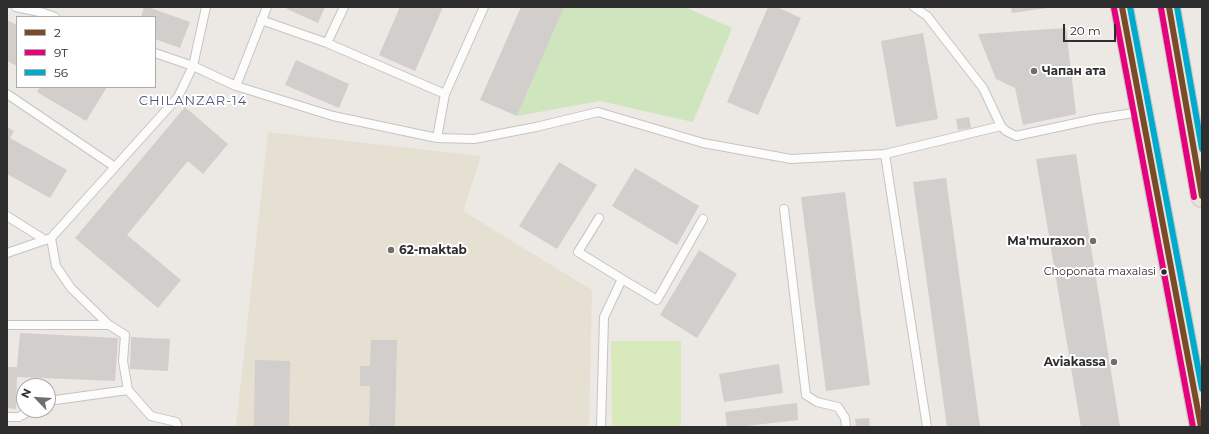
<!DOCTYPE html>
<html>
<head>
<meta charset="utf-8">
<style>
	body { margin:0 }
	#map { position:relative; width:1209px; height:434px; overflow:hidden; background:#ece8e4; font-family:Montserrat,sans-serif }
	canvas { display:block }
	.frame { position:absolute; inset:0; border:8px solid #2e2e2e; pointer-events:none }
	.legend { position:absolute; left:16px; top:16px; width:140px; height:72px; box-sizing:border-box; background:#fff; border:1px solid #ababab; margin:0; padding:5px 7px; list-style:none; font-size:12px; color:#2e2e2e }
	.legend li { display:flex; align-items:center; gap:8px; height:20px }
	.legend b { width:20px; border:1px solid #ababab }
	.north { position:absolute; left:16px; top:378px; width:40px; height:40px; box-sizing:border-box; background:#fff; border:1px solid #ababab; border-radius:50%; rotate:295deg; font-size:11px; font-weight:700; line-height:16px; text-align:center; color:#2e2e2e }
	.north::after { content:''; display:block; margin:auto; width:14px; height:18px; background:#706f6e; clip-path:polygon(50% 0,100% 100%,50% 72%,0 100%) }
	.scale { position:absolute; left:1063px; top:24px; width:53px; height:18px; box-sizing:border-box; border:2px solid #2e2e2e; border-top:0; padding-left:5px; font-size:12px; line-height:14px; white-space:nowrap; color:#2e2e2e; -webkit-text-stroke:3px #fff; paint-order:stroke }
</style>
</head>
<body>
<div id="map">
<canvas width="1209" height="434"></canvas>
<div class="frame"></div>
<ul class="legend">
<li><b style="height:5px;background:#7a4b2a"></b>2</li>
<li><b style="height:5px;background:#e5007d"></b>9Т</li>
<li><b style="height:5px;background:#00a9ce"></b>56</li>
</ul>
<div class="north">N</div>
<div class="scale">20 m</div>
</div>
<script>
const context = document.querySelector('canvas').getContext('2d');
context.lineJoin = 'round';
function paint(path, color) { context.fillStyle = color; context.fill(path, 'evenodd'); }
function stroke(path, color, width, dash) { context.strokeStyle = color; context.lineWidth = width; context.lineCap = dash ? 'butt' : 'round'; context.setLineDash(dash || []); context.stroke(path); }
function write(font, color, halo, rows, align = 'center') {
  context.font = font + ' Montserrat,sans-serif'; context.lineWidth = 4; context.setLineDash([]); context.textBaseline = 'middle'; context.strokeStyle = halo; context.fillStyle = color; for (const [text, x, y, turn = 0] of rows) {
    context.save(); context.translate(x, y); context.rotate((+turn || 0) * Math.PI / 180); context.textAlign = isNaN(turn) ? turn : align; if (halo) context.strokeText(text, 0, 0); context.fillText(text, 0, 0); context.restore();
  }
}
paint(new Path2D(`
	M268,132l213,24 -18,55 129,79 -3,137h-353z`), '#e6e0d3');
paint(new Path2D(`
	M564,7h121l47,21 -39,94 -93,-21 -83,15z`), '#cee5be');
paint(new Path2D(`
	M611,341h70v86h-69z`), '#d8e9bc');
paint(new Path2D(`
	M144,7h4l42,15 -10,26 -25,-9v-22h-14z
	M287,7h38l-7,16 -31,-14z
	M400,7h43l-28,64 -36,-16z
	M521,7h43l-47,109 -37,-16z
	M768,7h9l24,11 -43,97 -31,-13z
	M1011,7h36v1l-35,5z
	M7,20l10,5v41l-10,-5z
	M1066,28l10,86 -53,11 -8,-37 -19,-9 -18,-45z
	M923,33l15,86 -42,8 -15,-86z
	M296,60l53,24 -10,24 -54,-23z
	M40,87h67l-21,34 -49,-29z
	M185,107l43,37 -25,30 -15,-13 -61,74 54,45 -23,28 -83,-70z
	M969,117l2,11 -13,2 -2,-11z
	M7,127l7,4 -4,7 57,32 -17,28 -43,-24z
	M1076,154l44,273h-39l-45,-268z
	M559,162l38,23 -40,64 -38,-23z
	M635,168l64,38 -22,39 -65,-39z
	M946,178l34,249h-33l-34,-245z
	M845,192l25,193 -44,6 -25,-194z
	M699,250l38,24 -40,64 -37,-23z
	M20,333l98,5 -3,43 -98,-4 -1,32 -9,-1v-41h10z
	M131,337l39,2 -2,32 -38,-2z
	M371,340h26l-2,87h-26l1,-41h-10v-20h10z
	M255,360l35,1 -1,66h-35z
	M779,364l4,29 -59,9 -5,-28z
	M797,403l1,17 -60,7h-11l-2,-15z
	M869,418l1,9h-14l-1,-8z`), '#d1cecb');
const service = new Path2D(`
	M16,7l28,6 11,4
	M914,7l13,9 56,72 18,38 5,5 10,5 79,-17 45,-7
	M261,20l66,23 118,51 39,-87
	M327,43l17,-36
	M155,53l38,13 43,20 97,30 104,22 37,1 62,-12 62,-15 105,31 88,16 94,-5 116,-28
	M236,86l31,-79
	M7,94l108,73
	M437,138l8,-44
	M885,154l42,273
	M784,209l22,186 11,7 21,5 7,11 1,9
	M7,216l38,24
	M599,218l-21,34 44,27
	M7,253l44,-15
	M7,325h102
	M48,401l80,-11
	M7,417h12l12,-7
	M178,427l-2,-5 -25,-6 -23,-26 -5,-29 2,-26 -16,-10 -38,-37 -15,-22 -5,-28 127,-141 15,-31 13,-59
	M601,427l3,-110 18,-38 35,21 46,-81`);
const primary = new Path2D(`
	M1122,7l79,420
	M1169,7l33,189`);
stroke(service, '#c5c4c4', 10);
stroke(primary, '#c6c5c4', 24);
stroke(service, '#fcfcfb', 8);
stroke(primary, '#e8e4d6', 22);
stroke(new Path2D(`
	M1122,7l79,420
	M1169,7l33,189`), '#7a4b2a', 6);
stroke(new Path2D(`
	M1114,8l79,419
	M1161,8l33,189`), '#e5007d', 6);
stroke(new Path2D(`
	M1130,7l72,382
	M1177,7l25,142`), '#00a9ce', 6);
for (const [x, y, r, color] of [
	[1034,71,4,"#706f6e"],
	[1093,241,4,"#706f6e"],
	[391,250,4,"#706f6e"],
	[1164,272,3.5,"#2e2e2e"],
	[1114,362,4,"#706f6e"]
]) { const dot = new Path2D(); dot.arc(x, y, r, 0, 2 * Math.PI); context.fillStyle = color; context.fill(dot); stroke(dot, '#fff', 1.5); }
write('11px', '#2e2e2e', '#fff', [
	["Choponata maxalasi",1156,272]
], 'right');
write('bold 12px', '#2e2e2e', '#fff', [
	["Чапан ата",1042,71],
	["Ma'muraxon",1085,241,"right"],
	["62-maktab",399,250],
	["Aviakassa",1106,362,"right"]
], 'left');
context.letterSpacing = '1px';
write('13px', '#4e567f', '#fff', [
	["CHILANZAR-14",193,101]
]);
context.letterSpacing = '0px';
</script>
</body>
</html>
